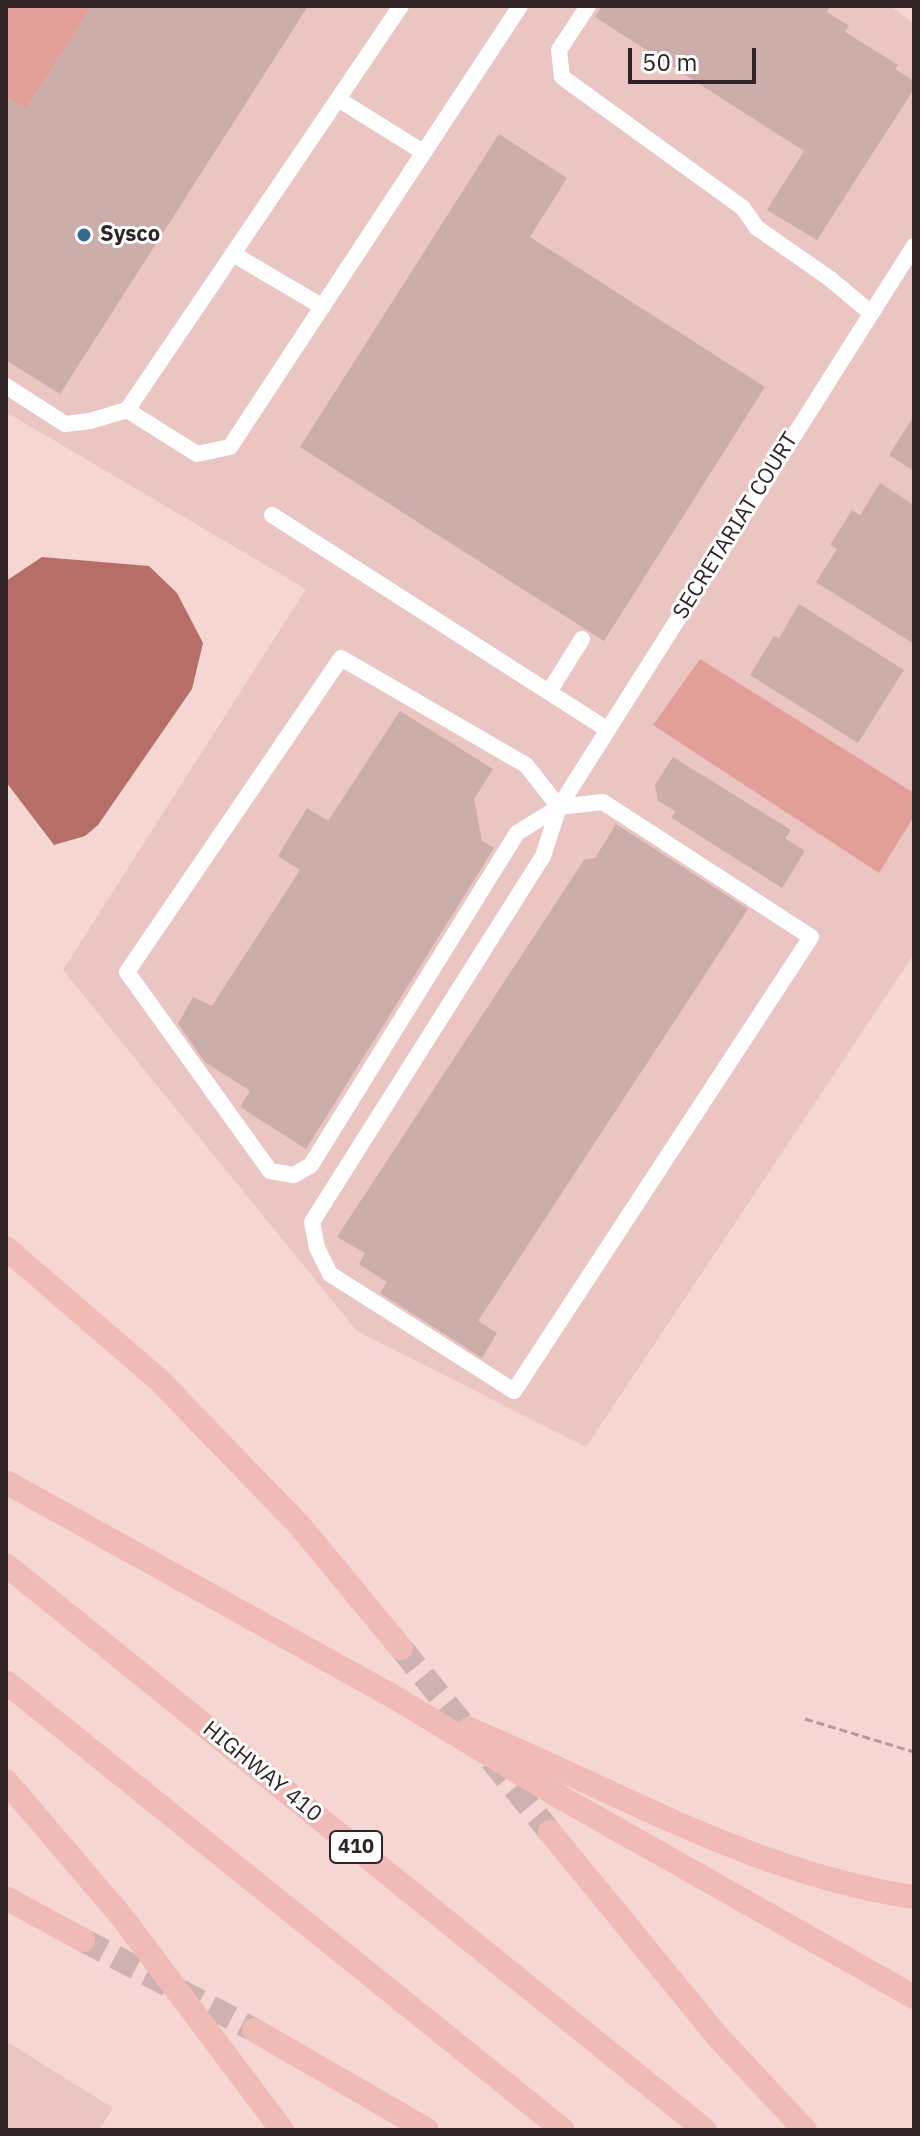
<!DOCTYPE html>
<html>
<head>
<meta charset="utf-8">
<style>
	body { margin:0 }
	#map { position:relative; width:920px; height:2136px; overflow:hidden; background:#f5d6d3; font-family:"IBM Plex Sans",sans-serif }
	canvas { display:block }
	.frame { position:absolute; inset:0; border:8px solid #2f2423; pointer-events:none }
	.scale { position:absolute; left:628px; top:48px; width:128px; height:36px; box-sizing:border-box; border:4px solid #2f2423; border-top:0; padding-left:10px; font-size:24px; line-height:28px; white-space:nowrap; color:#2f2423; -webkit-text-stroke:6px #fff; paint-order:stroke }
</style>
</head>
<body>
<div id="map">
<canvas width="920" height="2136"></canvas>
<div class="frame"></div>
<div class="scale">50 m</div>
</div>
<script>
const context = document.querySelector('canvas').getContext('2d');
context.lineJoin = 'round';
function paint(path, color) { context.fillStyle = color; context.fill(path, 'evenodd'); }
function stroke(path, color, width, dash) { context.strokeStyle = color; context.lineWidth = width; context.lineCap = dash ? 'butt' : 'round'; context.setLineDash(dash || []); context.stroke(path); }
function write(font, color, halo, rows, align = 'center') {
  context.font = font + ' "IBM Plex Sans",sans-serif'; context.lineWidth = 6; context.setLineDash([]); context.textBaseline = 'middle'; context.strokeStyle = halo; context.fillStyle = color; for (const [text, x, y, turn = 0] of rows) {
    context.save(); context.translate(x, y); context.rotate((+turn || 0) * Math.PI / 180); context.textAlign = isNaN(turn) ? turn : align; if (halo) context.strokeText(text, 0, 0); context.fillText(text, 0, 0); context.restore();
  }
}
paint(new Path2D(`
	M6,6h885l23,18v930l-328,493 -229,-116 -294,-361 243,-381 -300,-177z
	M6,2041l107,67 -14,22h-93z`), '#ebc5c1');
paint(new Path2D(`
	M6,6h86l-66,103 -20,-12z
	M700,659l214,134v23l-35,57 -226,-148z`), '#e29e98');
paint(new Path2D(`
	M42,557l107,9 28,27 26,50 -11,46 -94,136 -13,11 -31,9 -48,-63v-201z`), '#b76e69');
paint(new Path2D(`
	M92,6h216l-248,388 -54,-34v-263l20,12z
	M602,6h229l-4,6 22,14 -4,6 53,33 -3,4 19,12v8l-97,151 -50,-30 37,-59 -209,-134z
	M499,134l68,44 -37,59 235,150 -161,254 -304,-194z
	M914,416v55l-25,-16z
	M880,483l34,22v139l-98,-62 21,-33 -7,-4 22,-35 8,5z
	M799,604l105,66 -46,73 -108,-68 24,-39 5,2z
	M400,711l93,58 -19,30 8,42 12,7 -188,301 -66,-42 10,-16 -45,-29 -27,-38 15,-27 19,9 88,-136 -22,-14 29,-48 21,13z
	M673,757l118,73 -6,8 20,13 -23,37 -110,-70 3,-7 -17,-10 -3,-16z
	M616,824l132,85 -270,412 19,12 -15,25 -102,-65 7,-11 -28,-18 6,-11 -28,-16 247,-377 11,-2z`), '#cbadaa');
stroke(new Path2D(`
	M401,1648l149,184
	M83,1940l171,90`), '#cdb2b0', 24, [24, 12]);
stroke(new Path2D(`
	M805,1719l109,33`), '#b49b99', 3, [8, 4]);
stroke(new Path2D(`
	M401,6l-274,404 70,44 33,-7 290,-441
	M588,6l-29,44 3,27 181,131 14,20 72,50 42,35
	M338,99l85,53
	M233,254l90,53
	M6,386l59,38 25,-3 37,-11
	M272,515l336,215
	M549,692l33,-53
	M559,807l-33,-42 -185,-107 -214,314 143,199 24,4 17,-10 206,-332 42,-26 44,-5 208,135 -297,454 -184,-117 -13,-26 -5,-26 231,-366 16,-49 355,-561`), '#fff', 16);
stroke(new Path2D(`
	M6,1248l153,132 141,146 101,122
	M6,1482l388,215 159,96 361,204
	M6,1565l699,565
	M6,1682l557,448
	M469,1729c146,61 286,145 445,168
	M6,1781l116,136 160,213
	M550,1832l168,205 87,93
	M6,1898l77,42
	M254,2030l173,100`), '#f0bbb6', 24);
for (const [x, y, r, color] of [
	[84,235,8,"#376b88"]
]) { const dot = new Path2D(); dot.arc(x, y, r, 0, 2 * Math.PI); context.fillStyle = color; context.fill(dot); stroke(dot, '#fff', 3); }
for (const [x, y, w] of [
	[356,1847,52]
]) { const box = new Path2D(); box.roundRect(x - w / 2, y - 16, w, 32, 6); context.fillStyle = '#fff'; context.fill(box); stroke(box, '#2f2423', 2); }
write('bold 20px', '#2f2423', null, [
	["410",356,1847]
]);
write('bold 22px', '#2f2423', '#fff', [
	["Sysco",100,235]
], 'left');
write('22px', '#2f2423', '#fff', [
	["SECRETARIAT COURT",736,526,-58],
	["HIGHWAY 410",262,1772,39]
]);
</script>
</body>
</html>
